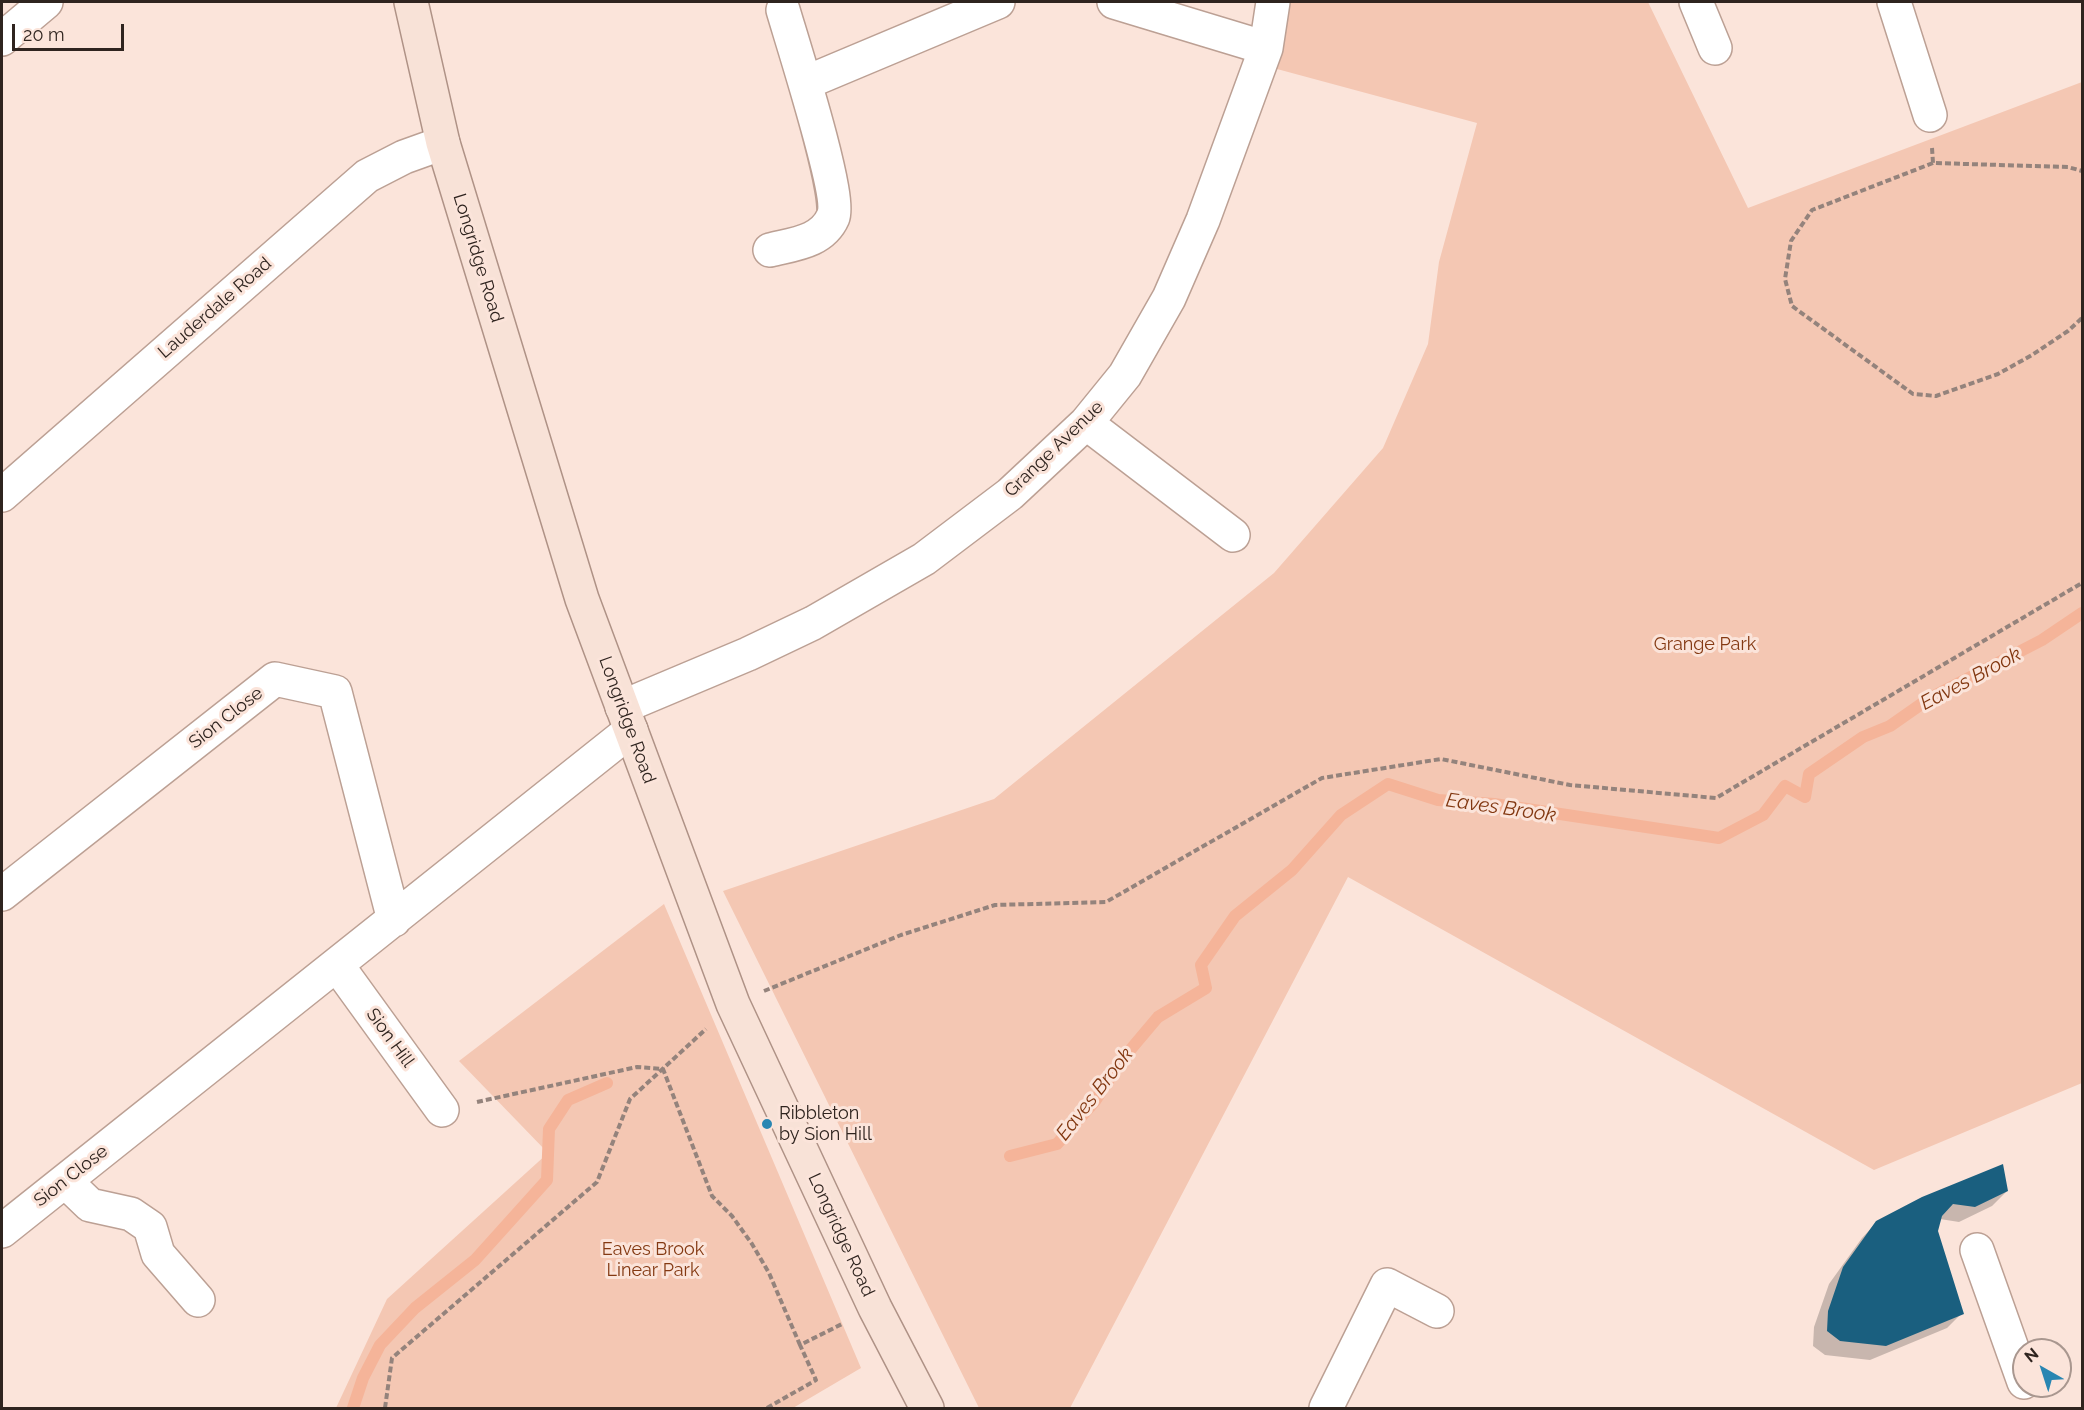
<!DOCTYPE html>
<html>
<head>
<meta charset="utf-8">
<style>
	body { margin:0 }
	#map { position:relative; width:2084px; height:1410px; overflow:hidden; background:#fbe4da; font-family:Raleway,sans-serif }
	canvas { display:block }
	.frame { position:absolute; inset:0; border:3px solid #2f241f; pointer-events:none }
	.north { position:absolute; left:2012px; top:1338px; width:60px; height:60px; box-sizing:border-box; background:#fbe4da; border:2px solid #a9978f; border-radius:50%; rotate:321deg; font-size:16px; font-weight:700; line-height:24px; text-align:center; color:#2f241f }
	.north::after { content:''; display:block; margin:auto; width:21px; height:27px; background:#2986b2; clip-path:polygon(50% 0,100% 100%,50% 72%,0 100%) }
	.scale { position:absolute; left:12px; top:24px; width:112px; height:27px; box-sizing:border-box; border:3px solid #2f241f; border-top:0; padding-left:8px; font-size:18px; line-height:21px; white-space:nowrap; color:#2f241f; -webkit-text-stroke:4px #fbe4da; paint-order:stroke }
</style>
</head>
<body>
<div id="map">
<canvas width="2084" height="1410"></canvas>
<div class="frame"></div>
<div class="north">N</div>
<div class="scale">20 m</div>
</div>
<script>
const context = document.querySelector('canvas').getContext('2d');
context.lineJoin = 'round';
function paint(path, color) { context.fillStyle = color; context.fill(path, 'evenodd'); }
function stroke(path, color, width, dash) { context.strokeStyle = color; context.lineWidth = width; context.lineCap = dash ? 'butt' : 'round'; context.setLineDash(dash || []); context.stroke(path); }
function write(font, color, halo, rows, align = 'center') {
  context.font = font + ' Raleway,sans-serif'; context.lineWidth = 6; context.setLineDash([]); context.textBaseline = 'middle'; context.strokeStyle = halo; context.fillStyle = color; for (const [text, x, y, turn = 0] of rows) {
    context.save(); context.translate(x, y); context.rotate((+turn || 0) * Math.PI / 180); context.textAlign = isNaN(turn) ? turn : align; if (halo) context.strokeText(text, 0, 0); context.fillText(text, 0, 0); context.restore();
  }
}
paint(new Path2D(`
	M1287,2h361l100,206 334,-126v1001l-208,87 -526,-293 -278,531h-91l-256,-517 271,-92 280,-226 109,-125 45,-104 11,-82 38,-139 -200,-54z
	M664,904l197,464 -68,40h-457l51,-109 161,-146 -89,-92z`), '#f4c7b3');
paint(new Path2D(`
	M2007,1191l-15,15 -33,16 -19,-3 -4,12 26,82 -15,15 -77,32 -45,-5 -12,-9 1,-19 15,-43 33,-46 15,-16z`), '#0003');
stroke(new Path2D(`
	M1010,1156l47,-12 38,-43 25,-39 38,-45 48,-29 -5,-23 34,-49 57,-46 49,-55 47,-31 50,16 56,4 225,34 44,-23 22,-29 20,11 4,-23 54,-37 27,-11 40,-28 112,-58 40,-27
	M353,1408l10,-30 17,-33 35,-37 60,-48 72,-80 2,-51 19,-29 39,-17`), '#f5b499', 12);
paint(new Path2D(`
	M2003,1164l5,27 -33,16 -22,-3 -11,12 -4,15 26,83 -78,32 -46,-5 -13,-10 1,-20 15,-44 33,-46 46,-24z`), '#1a5f7f');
const minor = new Path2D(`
	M1114,2l152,46
	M1696,2l19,46
	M1894,2l36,113
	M2,39l44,-37
	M805,83l193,-81
	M770,250c24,-6 52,-8 63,-33 9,-21 -41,-176 -50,-207
	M1086,423l147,112
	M2,495l365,-319 37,-19 39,-14
	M622,707l126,-53 65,-31 111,-64 86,-65 76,-71 39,-48 44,-77 34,-78 63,-172 7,-46
	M2,894l273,-215 60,13 59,228
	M337,965l105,145
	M65,1181l25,24 41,9 19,13 8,27 40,46
	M2,1231l629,-501
	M1977,1250l47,132
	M1326,1408l61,-123 50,26`);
const major = new Path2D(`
	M411,2l32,141 139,456 151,405 142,304 52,100`);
stroke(minor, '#bca094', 36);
stroke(major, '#af9286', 36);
stroke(new Path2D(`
	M1932,148l1,15 135,4 14,4
	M1933,163l-121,47 -21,31 -6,38 7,27 121,88 23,2 62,-22 34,-19 36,-24 14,-13
	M764,991l137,-56 94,-30 111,-3 216,-124 119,-19 129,26 146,13 366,-215
	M477,1102l160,-35 26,2 49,127 20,20 20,28 17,29 31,72
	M385,1408l7,-50 205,-176 33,-83 76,-70
	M767,1408l49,-28 -16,-35 42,-21`), '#94837c', 4, [6, 3]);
stroke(minor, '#fff', 33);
stroke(major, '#f8e2d7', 33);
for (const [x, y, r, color] of [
	[767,1124,6,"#2986b2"]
]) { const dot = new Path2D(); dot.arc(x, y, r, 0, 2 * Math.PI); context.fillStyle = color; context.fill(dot); stroke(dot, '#fbe4da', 2); }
write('18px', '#2f241f', '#fbe4da', [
	["Longridge Road",478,258,73],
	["Lauderdale Road",215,308,-41],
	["Grange Avenue",1054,449,-44],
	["Sion Close",226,718,-38],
	["Longridge Road",627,720,70],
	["Sion Hill",390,1038,54],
	["Sion Close",71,1176,-38],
	["Longridge Road",841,1235,65]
]);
write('18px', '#843912', '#fbe4da', [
	["Grange Park",1705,645],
	["Eaves Brook",653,1250],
	["Linear Park",653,1271]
]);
write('18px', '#2f241f', '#fbe4da', [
	["Ribbleton",779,1114],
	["by Sion Hill",779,1135]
], 'left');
write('italic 20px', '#823710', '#fbe4da', [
	["Eaves Brook",1971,679,-28],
	["Eaves Brook",1501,808,8],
	["Eaves Brook",1095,1094,-52]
]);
</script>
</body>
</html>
